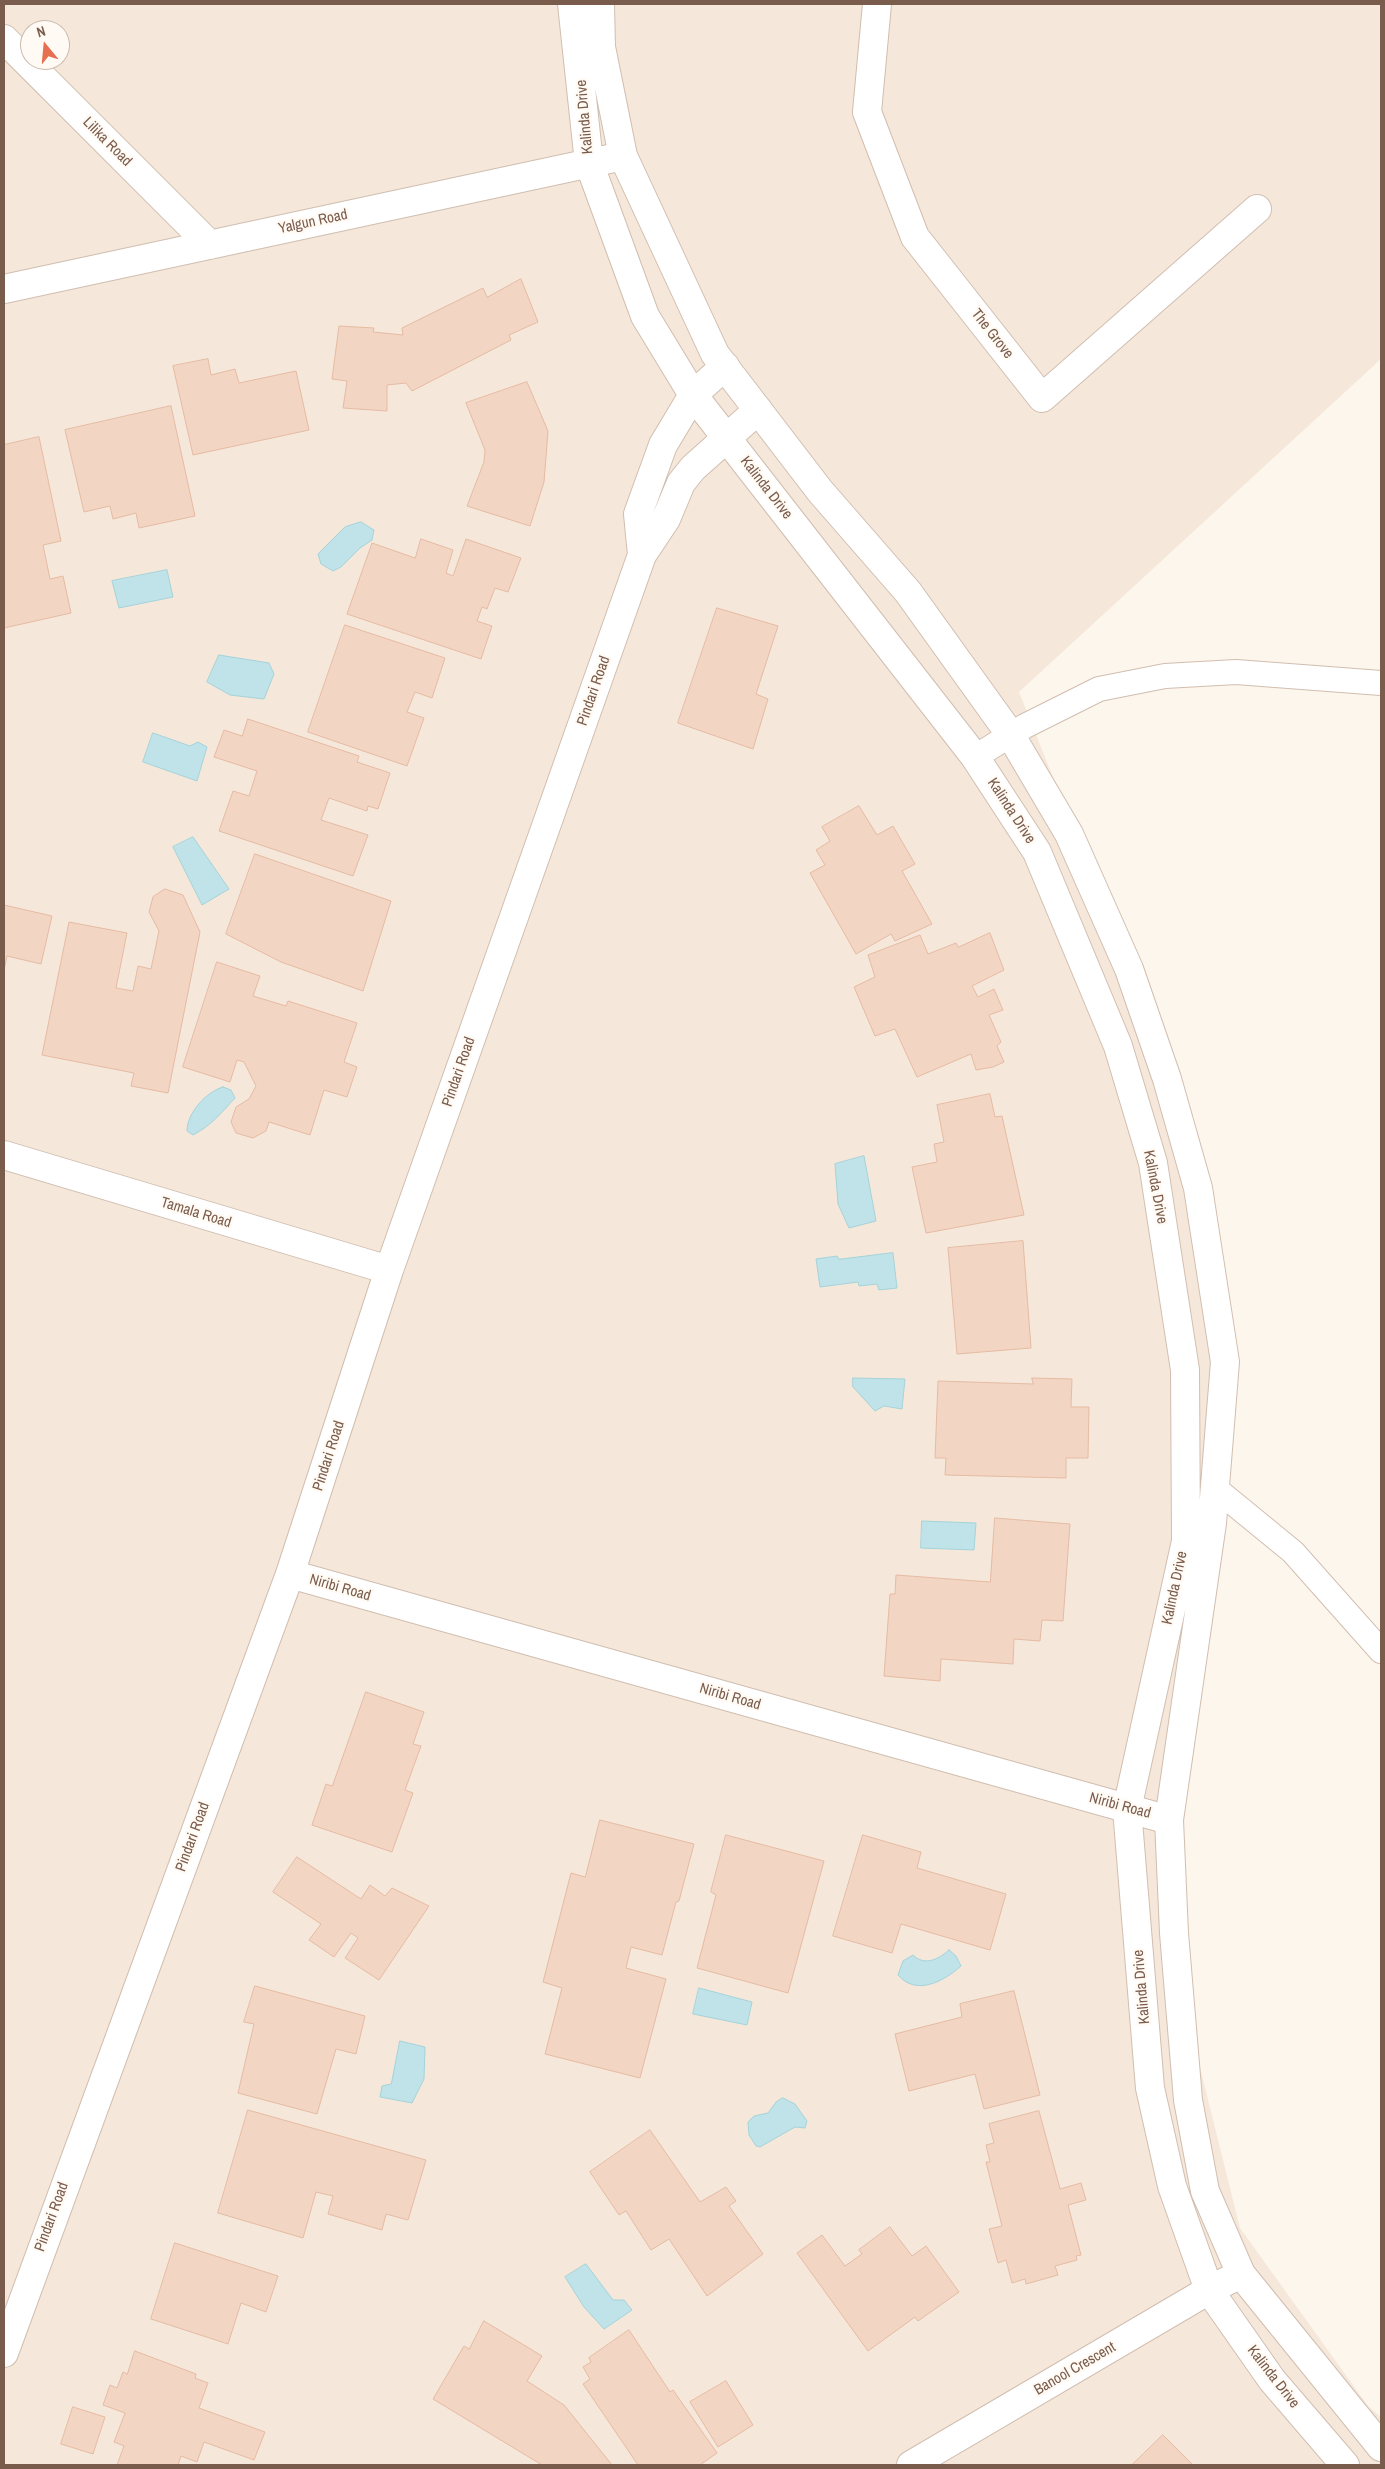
<!DOCTYPE html>
<html>
<head>
<meta charset="utf-8">
<style>
	body { margin:0 }
	#map { position:relative; width:1385px; height:2469px; overflow:hidden; background:#fdf6ec; font-family:"Archivo Narrow",sans-serif }
	canvas { display:block }
	.frame { position:absolute; inset:0; border:5px solid #7a5c4d; pointer-events:none }
	.north { position:absolute; left:20px; top:20px; width:50px; height:50px; box-sizing:border-box; background:#fffaf3; border:1px solid #cabbb1; border-radius:50%; rotate:343deg; font-size:14px; font-weight:700; line-height:20px; text-align:center; color:#7a5c4d }
	.north::after { content:''; display:block; margin:auto; width:18px; height:22px; background:#e76f51; clip-path:polygon(50% 0,100% 100%,50% 72%,0 100%) }
</style>
</head>
<body>
<div id="map">
<canvas width="1385" height="2469"></canvas>
<div class="frame"></div>
<div class="north">N</div>
</div>
<script>
const context = document.querySelector('canvas').getContext('2d');
context.lineJoin = 'round';
function paint(path, color) { context.fillStyle = color; context.fill(path, 'evenodd'); }
function stroke(path, color, width, dash) { context.strokeStyle = color; context.lineWidth = width; context.lineCap = dash ? 'butt' : 'round'; context.setLineDash(dash || []); context.stroke(path); }
function write(font, color, halo, rows, align = 'center') {
  context.font = font + ' "Archivo Narrow",sans-serif'; context.lineWidth = 4.5; context.setLineDash([]); context.textBaseline = 'middle'; context.strokeStyle = halo; context.fillStyle = color; for (const [text, x, y, turn = 0] of rows) {
    context.save(); context.translate(x, y); context.rotate((+turn || 0) * Math.PI / 180); context.textAlign = isNaN(turn) ? turn : align; if (halo) context.strokeText(text, 0, 0); context.fillText(text, 0, 0); context.restore();
  }
}
paint(new Path2D(`
	M4,4h1377v355l-362,333 156,391 50,356 -55,508 70,281 128,178 13,11v48h-1377zM30,30h30v30h-30z`), '#f5e8da');
const water = new Path2D(`
	M361,522l13,8 -2,10 -12,8 -19,19 -8,4 -12,-7 -3,-10 27,-27z
	M167,570l6,27 -54,11 -7,-27z
	M219,655l50,8 5,11 -10,25 -34,-4 -23,-13z
	M153,733l37,13 8,-4 9,5 -10,34 -54,-19z
	M193,837l36,52 -27,16 -29,-58z
	M223,1087l8,3 4,8c-15,16 -23,27 -42,37l-6,-4c0,-18 19,-39 36,-44z
	M864,1156l12,65 -27,7 -11,-24 -3,-40z
	M893,1253l4,35 -18,2 -2,-6 -18,2 -1,-4 -38,5 -4,-28 21,-3 2,3z
	M853,1378l52,1 -3,30 -18,-3 -9,5 -22,-24z
	M922,1521l54,2 -2,27 -53,-2z
	M949,1950l7,6 5,10c-18,16 -45,30 -63,9l5,-14 10,-6c11,11 25,5 36,-5z
	M699,1988l53,14 -5,23 -54,-11z
	M400,2041l25,6 -1,32 -12,24 -32,-6 2,-11 9,-2z
	M783,2098l12,6 12,17 -2,7 -10,-1 -35,20 -4,-1 -7,-11 -1,-13 6,-6 14,-3 8,-11z
	M586,2264l27,36h11l8,10 -28,19 -20,-22 -19,-30z`);
paint(water, '#bfe3e8');
stroke(water, '#a5d3da', 1);
const building = new Path2D(`
	M521,279l17,43 -29,13 2,5 -99,51 -6,-8 -19,2v26l-44,-3 4,-27 -15,-2 7,-53 35,2 -1,4 30,3 -1,-7 81,-40 4,9z
	M208,359l3,16 24,-6 4,14 57,-12 13,59 -116,25 -20,-89z
	M527,382l21,49 -4,51 -14,44 -63,-20 17,-44 1,-12 -19,-47z
	M171,406l24,110 -56,12 -3,-15 -23,6 -3,-13 -26,6 -19,-82z
	M39,437l22,104 -18,4 7,34 13,-3 8,37 -67,15v-183z
	M421,539l32,11 -7,23 7,3 13,-37 55,19 -13,34 -13,-4 -8,21 -5,-2 -5,14 15,5 -11,33 -134,-45 25,-71 43,15z
	M717,608l61,18 -22,68 12,5 -15,50 -75,-26z
	M345,625l100,33 -13,40 -17,-6 -8,20 17,6 -17,48 -99,-34z
	M248,719l111,37 -2,6 33,11 -12,36 -10,-3 -1,5 -38,-13 -8,22 47,15 -15,41 -134,-45 14,-40 16,5 8,-25 -43,-14 10,-27 18,6z
	M859,806l18,29 16,-9 22,38 -13,7 30,53 -37,17 -4,-7 -35,20 -46,-81 15,-8 -9,-15 14,-9 -8,-14z
	M255,854l136,47 -28,90 -82,-29 -55,-28z
	M165,889l18,6 17,37 -32,161 -37,-7 3,-13 -92,-18 27,-133 58,11 -11,55 17,3 5,-25 13,3 8,-38 -10,-19 4,-15z
	M4,905l48,11 -11,48 -34,-8 -3,14z
	M990,933l14,37 -32,16 6,11 16,-8 9,21 -14,5 12,27 -4,4 7,16 -11,5 -17,3 -5,-16 -54,23 -22,-48 -20,7 -21,-49 21,-10 -7,-22 52,-20 8,19 28,-11 2,4z
	M217,962l43,14 -7,20 33,10 2,-5 69,22 -13,39 13,5 -10,30 -23,-7 -14,45 -41,-13 -3,9 -13,7 -17,-5 -5,-11 5,-15 13,-8 7,-13 -12,-24 -7,-2 -7,22 -47,-15z
	M990,1094l5,23 7,-1 22,99 -98,18 -14,-66 25,-5 -3,-18 10,-2 -7,-37z
	M1023,1241l8,107 -74,6 -9,-106z
	M1032,1378l40,1 -1,28h18l-1,51h-22v20l-121,-3 1,-17h-11l3,-77 95,3z
	M995,1518l75,6 -7,97 -21,-1 -2,21 -26,-2 -1,25 -72,-5 -1,22 -56,-5 6,-82h5l1,-19 94,7z
	M366,1692l58,20 -11,32 8,2 -16,44 8,3 -21,59 -80,-27 14,-41 6,2z
	M600,1820l94,24 -15,57 -3,1 -14,53 -31,-8 -5,21 40,11 -26,99 -95,-24 17,-66 -19,-6 28,-109 14,4z
	M726,1835l98,26 -36,132 -91,-25 19,-73 -5,-3z
	M863,1835l58,17 -4,16 89,26 -16,56 -89,-26 -9,29 -59,-17z
	M297,1857l64,42 9,-14 15,11 7,-8 37,18 -50,74 -34,-22 13,-20 -7,-5 -17,24 -25,-17 12,-16 -48,-32z
	M255,1986l110,30 -9,38 -20,-5 -19,65 -79,-21 16,-69 -10,-2z
	M1014,1991l26,104 -56,14 -9,-35 -66,17 -14,-57 67,-17 -2,-13z
	M248,2110l178,50 -18,60 -22,-6 -4,16 -54,-16 5,-18 -17,-4 -13,46 -85,-25z
	M1039,2111l21,78 21,-6 5,17 -18,5 13,50 -5,1 1,4 -22,6 3,9 -32,9 -1,-5 -13,4 -6,-23 -8,3 -9,-34 13,-3 -16,-64h4l-4,-17 8,-2 -5,-19z
	M650,2130l50,72 26,-15 10,14 -7,5 34,48 -56,42 -38,-57 -18,11 -25,-39 -7,4 -29,-43z
	M890,2227l22,29 14,-10 33,46 -41,29 -3,-4 -47,34 -71,-98 25,-18 23,31 17,-12 -3,-4z
	M175,2243l103,33 -12,36 -25,-9 -13,41 -77,-25z
	M484,2321l58,35 -15,25 37,24 48,60h-70l-109,-66 31,-53 5,3z
	M629,2330l41,62 3,-2 44,63 -17,12h-62l-55,-81 7,-5 -7,-12 8,-5 -2,-4z
	M135,2351l61,23 -1,4 13,5 -9,25 66,24 -11,28 -50,-18 -7,20 -16,-6 -3,9h-61l7,-19 -10,-4 11,-29 -22,-8 7,-20 7,3 6,-16 4,2z
	M726,2381l27,44 -35,22 -28,-45z
	M73,2407l32,10 -12,37 -32,-10z
	M1163,2435l30,30h-61z`);
paint(building, '#f3d5c3');
stroke(building, '#e6bba3', 1);
const service = new Path2D(`
	M975,757l50,-31 74,-37 66,-13 71,-4 145,11
	M1216,1489l77,63 88,99`);
const minor = new Path2D(`
	M877,4l-10,108 48,125 127,161 215,-189
	M4,39l206,206
	M4,289l619,-133
	M642,555l-4,-41 25,-69 30,-50 32,-29
	M4,1155l385,115
	M290,1574l879,246
	M4,2353l286,-779 99,-304 253,-715 24,-36 15,-36 12,-15 65,-58
	M911,2465l298,-175 32,-16`);
const tertiary = new Path2D(`
	M572,4l17,159 56,153 48,79 282,362 62,95 81,194 35,117 32,207 1,171 -59,268 23,279 22,98 37,104 63,90 73,85
	M600,4l1,43 22,109 92,198 105,137 88,101 102,142 59,100 60,135 38,110 31,109 27,174 -13,161 -43,297 5,113 14,167 17,91 36,83 140,173`);
stroke(service, '#d1beb0', 26);
stroke(minor, '#d1beb0', 30);
stroke(tertiary, '#d1beb0', 30);
stroke(service, '#fff', 24);
stroke(minor, '#fff', 28);
stroke(tertiary, '#fff', 28);
write('15px', '#7a5c4d', '#fffaf3', [
	["Kalinda Drive",585,117,-95],
	["Lilika Road",107,142,45],
	["Yalgun Road",313,222,-12],
	["The Grove",992,334,52],
	["Kalinda Drive",766,488,52],
	["Pindari Road",594,691,-71],
	["Kalinda Drive",1011,811,57],
	["Pindari Road",459,1072,-71],
	["Kalinda Drive",1155,1187,79],
	["Tamala Road",196,1213,17],
	["Pindari Road",329,1456,-72],
	["Niribi Road",340,1588,16],
	["Kalinda Drive",1175,1588,-78],
	["Niribi Road",730,1697,16],
	["Niribi Road",1120,1806,15],
	["Pindari Road",193,1837,-70],
	["Kalinda Drive",1142,1987,-95],
	["Pindari Road",52,2217,-70],
	["Banool Crescent",1075,2369,-30],
	["Kalinda Drive",1273,2377,52]
]);
</script>
</body>
</html>
